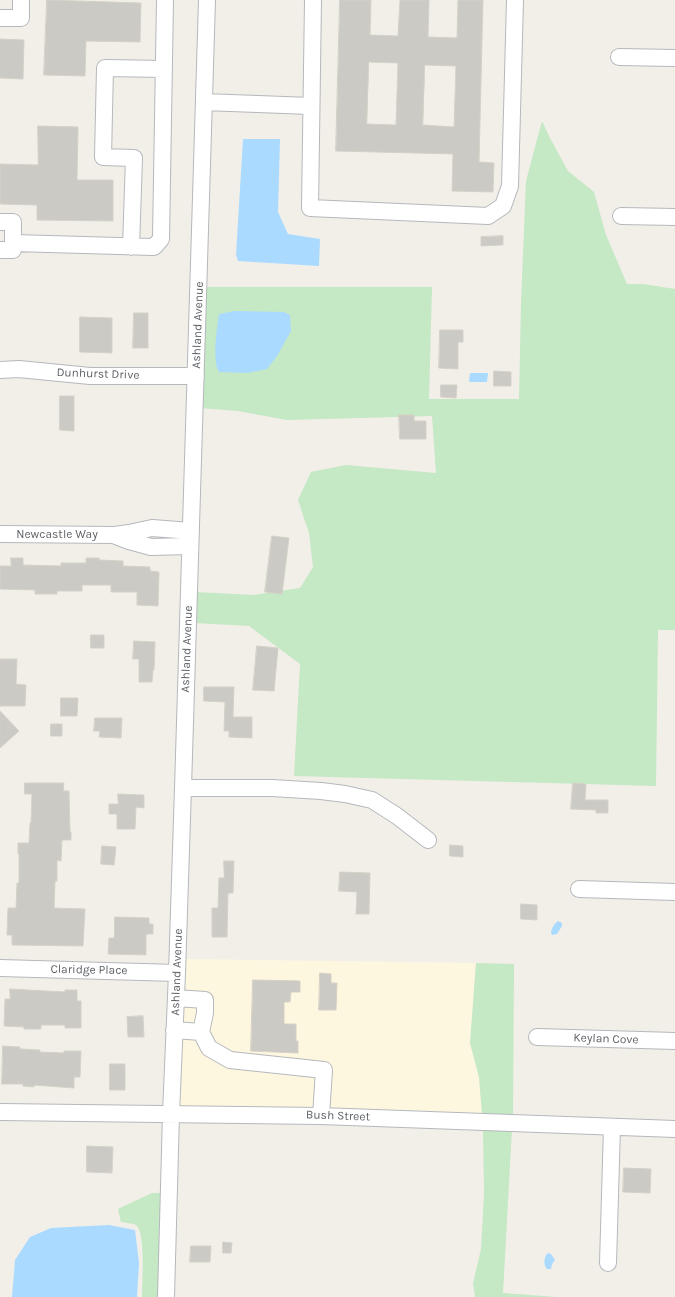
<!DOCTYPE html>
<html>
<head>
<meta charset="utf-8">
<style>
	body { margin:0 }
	canvas { display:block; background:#f1efe8 }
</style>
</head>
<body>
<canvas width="675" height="1297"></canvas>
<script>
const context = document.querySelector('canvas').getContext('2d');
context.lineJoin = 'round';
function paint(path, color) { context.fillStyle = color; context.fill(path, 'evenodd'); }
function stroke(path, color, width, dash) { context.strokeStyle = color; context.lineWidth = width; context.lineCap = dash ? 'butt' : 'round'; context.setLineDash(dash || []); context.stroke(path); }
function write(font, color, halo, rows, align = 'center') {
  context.font = font + ' Karla,sans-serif'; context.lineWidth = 3; context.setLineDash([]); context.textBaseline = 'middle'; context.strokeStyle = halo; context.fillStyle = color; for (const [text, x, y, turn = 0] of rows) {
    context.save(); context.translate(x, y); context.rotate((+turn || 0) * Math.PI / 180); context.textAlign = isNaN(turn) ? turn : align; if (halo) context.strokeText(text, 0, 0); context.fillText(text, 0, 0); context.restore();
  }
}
paint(new Path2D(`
	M183,959l293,4 -6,80 9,34 3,36 -306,-5z`), '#fef7e0');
paint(new Path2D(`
	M542,121l8,17 18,33 26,21 12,43 21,49h16l32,5v341h-17l-2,156 -362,-10 6,-112 -51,-38 -55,-3 1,-31 58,3 47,-7 13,-21 -4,-34 -11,-33 13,-28 35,-7 90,8 -4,-57 -145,4 -49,-9 -38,-3 7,-121h225l-3,112h90l2,-96 5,-122z
	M476,963l38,1 -1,152 -31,-1 -3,-38 -9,-34z
	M483,1128l29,1 -9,164 54,4h-82l-2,-14 8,-34 3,-55z
	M152,1193h11l-3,104h-18c0,-12 4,-65 -6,-72 -4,-2 -11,-2 -15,-3l-3,-13z`), '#c5e8c5');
paint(new Path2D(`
	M243,139h37l-2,73 10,22 32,5 -1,27 -81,-5 -2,-6z
	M235,311l49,1 6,3 1,16 -14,25 -10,13 -20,4 -28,-1c-7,-12 -2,-44 0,-58z
	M470,373h18l-1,9h-18z
	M558,921l4,2v3l-5,8 -5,1 -1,-2c1,-6 3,-9 7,-12z
	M109,1225l26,5 4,33 -2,34h-125l3,-37 15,-23 21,-9z
	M548,1253l3,1 4,6 -3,4 -1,5h-4c-4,-4 -3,-13 1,-16z`), '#aadaff');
const building = new Path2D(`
	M47,0l94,3 -1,39 -54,-1 -1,35 -41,-1z
	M340,0h31l-1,35 28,1 2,-36h29l-1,37 29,1 1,-38h25l-4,162 15,1 -1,29 -41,-1 1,-37 -117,-3zM369,62l29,1 -2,62 -29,-1zM425,65l31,1 -2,61 -31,-2z
	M0,39l24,1 -1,39 -23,-1z
	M38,126l40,1 -1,53h36v41l-76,-1v-15l-37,-1v-40l38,1z
	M503,236v9l-22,1v-9z
	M134,313h14v35h-15z
	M80,317l32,1v35l-32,-1z
	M440,330h23v12h-5v27l-19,-1z
	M494,371l17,1v14h-17z
	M441,385h16l-1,13 -15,-1z
	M60,396h14v35l-14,-1z
	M399,415h15v6h12v18h-26z
	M272,536l17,2 -7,56 -17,-2z
	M11,558h12v7l38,1v-3h25v-5h13v2l24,1v5l27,1v4l9,1 -1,34 -21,-1v-13h-26v-7h-29v6h-25v3h-22v-4l-35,-1v-23h11z
	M91,635h13v13h-13z
	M134,641l21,1 -1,28h-1l-1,12h-13v-23h-6z
	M257,646l21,2 -4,43 -21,-1z
	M0,659h17l-1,25 10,1 -1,21h-25z
	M204,687h30l-1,30h19v21l-23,-1v-6h-5l1,-29 -21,-1z
	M61,698h17l-1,18h-16z
	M0,711l19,20 -19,17z
	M95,718h27l-1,20 -22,-1 1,-6h-6z
	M51,724h11v12h-11z
	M25,783h39l-1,8h6l1,41h1v8h-9l-1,21 -4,-1v21h-2l-1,27 31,1 -2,37 -71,-1v-10h-5l1,-27h8l1,-25h2v-29h-1v-11h11l1,-20h1l1,-29h-7z
	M573,783l13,1 -1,16h23v13h-12v-3l-25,-1z
	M118,794l26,1v13l-8,-1 -1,22h-18v-15h-8v-10h9z
	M450,845l13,1v11l-13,-1z
	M102,846l14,1 -2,18 -13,-1z
	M224,861h10l-1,32h-5l-1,44h-15v-29h6l1,-30h5z
	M340,872l30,1 -1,41h-13l1,-22 -18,-1z
	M521,904l16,1v15l-16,-1z
	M115,917l34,1v6h4v10h-7v21l-38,-1 1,-16h5z
	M320,973l11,1v9h6l-1,27h-17z
	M253,980l47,1v11h-9l-1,10h-6v22h12v17h2v12l-47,-2z
	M10,989l55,3v-2h12v11h4v27h-16v-3h-24v4h-17v-2l-20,-1 1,-27h5z
	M143,1016l1,21h-16l-1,-20z
	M3,1046l17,1v2l20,1v2l24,1v-2h17l-1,26h-6v11l-40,-3v2l-11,-1v-2h-21z
	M110,1064h15v26h-15z
	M87,1146l26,1 -1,26 -25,-1z
	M624,1168l27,1 -1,24 -27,-1z
	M223,1242l9,1 -1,10h-8z
	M191,1246h20l-1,16h-20z`);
paint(building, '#cccac5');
stroke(building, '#d6d1c6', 1);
const minor = new Path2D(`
	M313,0l-3,208 178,8 15,-10 7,-20 5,-186
	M0,18h21v-18
	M619,57l56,1
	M204,102l107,4
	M621,216l54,1
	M0,222h13v28h-13
	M13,243l141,4 7,-8 4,-239
	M131,247l3,-89 -31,-1 2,-89 59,1
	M0,370l19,-1 71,7h106
	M0,534l115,1 14,-2 23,-5 39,3
	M116,536l13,5 22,6 39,-1
	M183,788h89l49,3 24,3 27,6 25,16 31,24
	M579,889l96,3
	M0,968l177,5
	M176,998l29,2v13l-4,19
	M174,1030l27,2 8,16 21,12 94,10 -3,46
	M537,1037l138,4
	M0,1112l321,4 354,13
	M608,1263l4,-136
	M166,1297l5,-183 6,-141 6,-185 24,-788`);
stroke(minor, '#b5b8bc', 18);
stroke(minor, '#fff', 16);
write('12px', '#5f6368', '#fff', [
	["Ashland Avenue",198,325,-88],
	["Dunhurst Drive",98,374,2],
	["Newcastle Way",57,535],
	["Ashland Avenue",187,649,-88],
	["Claridge Place",89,970,1],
	["Ashland Avenue",177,972,-88],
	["Keylan Cove",606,1039,2],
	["Bush Street",338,1116,2]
]);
</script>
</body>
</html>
